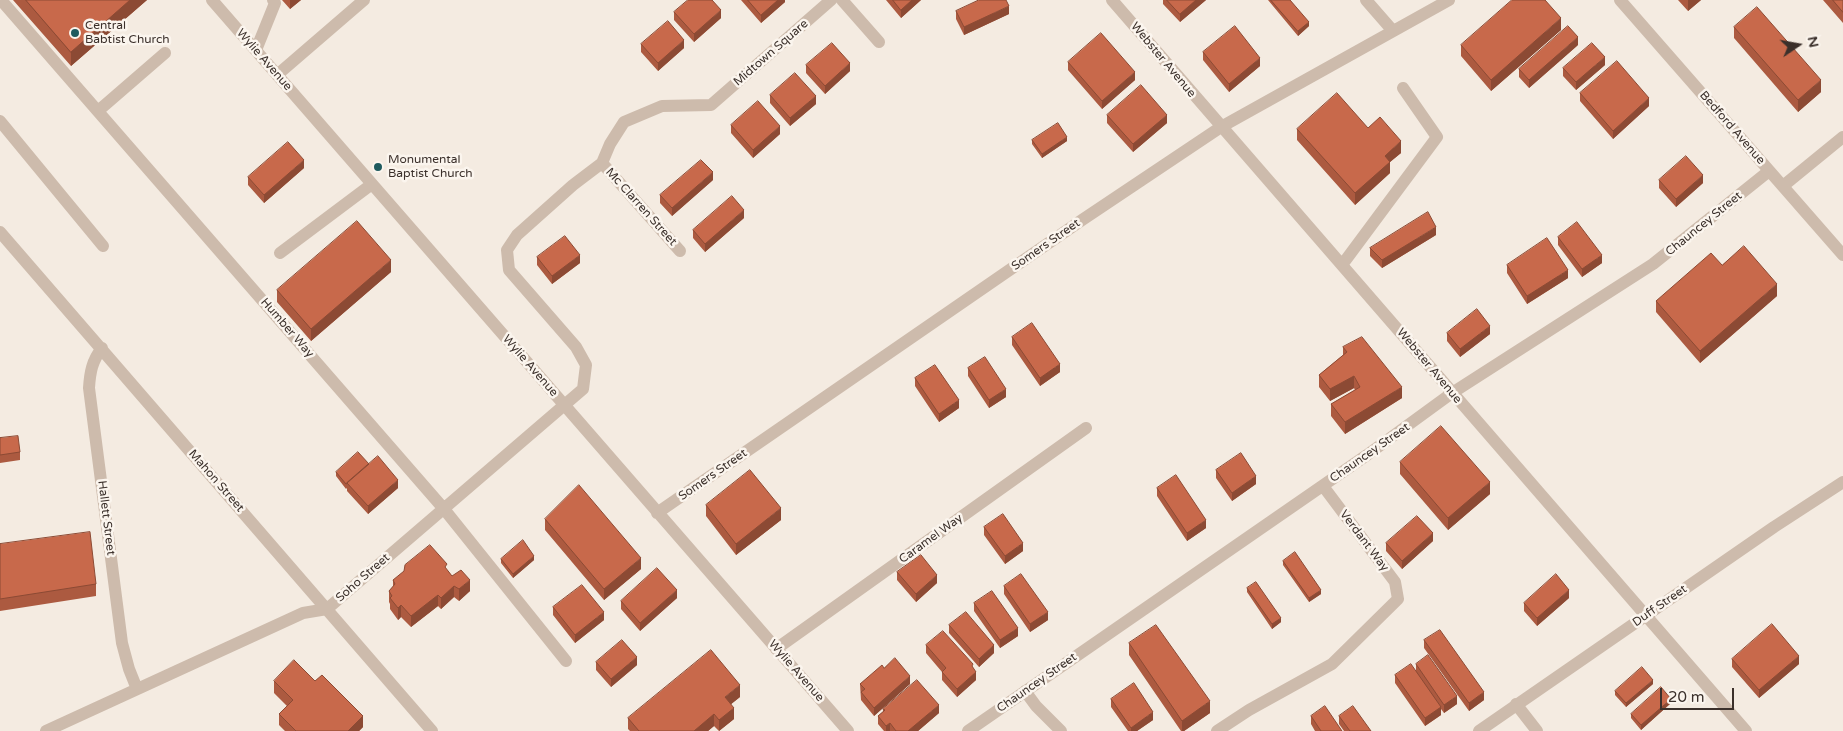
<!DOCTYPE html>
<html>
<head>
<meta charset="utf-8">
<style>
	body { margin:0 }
	#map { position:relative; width:1843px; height:731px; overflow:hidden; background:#f4ebe1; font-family:"Varela Round",sans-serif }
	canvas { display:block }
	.north { position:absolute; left:1773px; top:20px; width:50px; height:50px; -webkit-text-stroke:4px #fbf5ee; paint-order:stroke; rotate:78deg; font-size:14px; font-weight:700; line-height:20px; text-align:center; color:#3b302b }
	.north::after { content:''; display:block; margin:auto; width:18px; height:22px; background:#3b302b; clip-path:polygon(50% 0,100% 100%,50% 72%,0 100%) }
	.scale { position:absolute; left:1660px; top:688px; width:74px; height:22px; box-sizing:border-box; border:2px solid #3b302b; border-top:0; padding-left:6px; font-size:15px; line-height:18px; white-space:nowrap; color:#3b302b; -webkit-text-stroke:4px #fbf5ee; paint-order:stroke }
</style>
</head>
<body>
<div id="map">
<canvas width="1843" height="731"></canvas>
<div class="north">N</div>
<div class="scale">20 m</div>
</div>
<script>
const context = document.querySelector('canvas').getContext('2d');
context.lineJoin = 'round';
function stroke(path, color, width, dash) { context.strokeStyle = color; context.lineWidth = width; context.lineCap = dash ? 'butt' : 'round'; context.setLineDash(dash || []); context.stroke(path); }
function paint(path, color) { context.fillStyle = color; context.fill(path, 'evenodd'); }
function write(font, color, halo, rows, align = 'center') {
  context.font = font + ' "Varela Round",sans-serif'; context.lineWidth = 5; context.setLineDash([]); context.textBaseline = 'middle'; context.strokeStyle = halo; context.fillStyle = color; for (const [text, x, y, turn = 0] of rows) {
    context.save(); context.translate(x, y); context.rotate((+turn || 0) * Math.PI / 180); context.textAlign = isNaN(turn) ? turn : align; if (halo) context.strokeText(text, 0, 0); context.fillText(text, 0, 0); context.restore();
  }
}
stroke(new Path2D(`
	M1,0l443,509 122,152
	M212,0l636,731
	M842,0l37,42
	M1112,0l634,731
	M1366,0l27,31
	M1620,0l223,255
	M256,50l19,-47 -2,-3
	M277,75l87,-75
	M98,111l67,-58
	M0,121l103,125
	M602,163l78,88
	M1783,186l60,-49
	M0,232l432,499
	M280,253l92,-69
	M1342,265l95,-128 -34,-49
	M102,348c-10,13 -12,24 -13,40l33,255 7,26 8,20
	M657,513l425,-293 139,-93 228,-127
	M776,649l310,-221
	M1025,691l11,15 25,25
	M1516,704l21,27
	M46,731l257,-118 24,-4 256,-220 3,-24 -10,-18 -67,-77 -2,-20 10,-15 56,-50 29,-22 8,-19 14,-22 38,-16 49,-1 120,-105
	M968,731l399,-276 85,-62 201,-129 116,-93
	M1217,731l32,-21 83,-46 66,-65 -3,-17 -72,-96
	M1479,731l295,-204 69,-45`), '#cdbbac', 12);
paint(new Path2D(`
	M13,0h134l-76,66z
	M282,0h19l-11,9z
	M741,0h44v2l-24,21z
	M886,0h35l-20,18z
	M1163,0h43l-26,22 -17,-18z
	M1268,0h22l19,26 -11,10z
	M1678,0h23l-13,11z
	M1823,0h20v23z
	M956,11l53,3 -45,21 -8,-16z
	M674,12l47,6 -27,24 -20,-22z
	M1734,27l87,65 -23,20 -64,-74z
	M1561,30l-70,61 -30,-35v-11z
	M641,44l43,4 -26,23 -17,-19z
	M1578,45l-49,43 -10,-11v-8z
	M1203,52l57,14 -31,26 -26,-32z
	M1068,62l67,18 -33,29 -34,-39z
	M806,65l44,6 -25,23 -19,-21z
	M1605,65l-29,25 -13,-14v-8z
	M1580,93l69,13 -36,33 -33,-38z
	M770,95l46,9 -26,22 -20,-23z
	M1107,115l60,8 -34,29 -26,-29z
	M731,125l49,9 -27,24 -22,-25z
	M1368,128l33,25 -11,9v11l-35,32 -58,-65v-11z
	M1032,140l35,1 -25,17 -10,-14z
	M304,168l-40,35 -16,-18v-8z
	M713,180l-41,36 -12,-13v-8z
	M1659,180l44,3 -27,24 -17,-19z
	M744,218l-39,34 -12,-14v-8z
	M1436,235l-54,33 -12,-12v-8z
	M1558,237l44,26 -20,14 -24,-32z
	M537,257l43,6 -28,21 -15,-19z
	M1507,265l61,13 -41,26 -20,-31z
	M391,272l-80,69 -34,-39v-12z
	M1777,296l-77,67 -44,-51v-11z
	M1447,333l43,1 -30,23 -13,-16z
	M1012,337l48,35 -20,14 -28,-41z
	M1343,347l59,51 -57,36 -14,-18v-12l24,-14 -1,-2 -24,13 -11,-14v-12l24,-20z
	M968,368l38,29 -17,11 -21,-32z
	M915,378l44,30 -20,14 -24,-36z
	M0,438l20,14v8l-20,3z
	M1400,462l90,32 -42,36 -48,-56z
	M369,464l29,24 -30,26 -21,-23v-3l-1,1 -10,-13v-4z
	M1216,470l40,14 -24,17 -16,-23z
	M1157,488l49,40 -19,13 -30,-45z
	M706,505l75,15 -45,35 -30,-39z
	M545,519l96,50 -37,31 -59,-70z
	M984,527l39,24 -18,13 -21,-29z
	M1433,541l-31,28 -16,-18v-8z
	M0,544l96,40v12l-96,15z
	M501,559l33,1 -21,18 -12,-15z
	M1283,561l38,33 -12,8 -26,-37z
	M447,570l5,6 18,15 -11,10 -5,-4 -13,12 -3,-3 -27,21 -10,-10 -3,3 -8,-11v-5l-1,-2v-11l4,-4v-7z
	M897,572l40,11 -21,19 -19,-22z
	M1004,586l44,34 -18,12 -26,-38z
	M1247,588l34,34 -9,7 -25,-37z
	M677,598l-37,33 -19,-22v-8z
	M1569,598l-32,28 -13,-15v-8z
	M974,603l44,33 -18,12 -26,-37z
	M553,607l51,13 -29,23 -22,-28z
	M949,625l45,28 -15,14 -30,-34z
	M1424,640l60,60 -15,11 -45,-63z
	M1129,643l81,70 -26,18h-3l-52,-76z
	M926,645l47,23 3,12 -19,17 -15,-17v-8l-16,-19z
	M1732,659l67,5 -40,34 -27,-31z
	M596,662l41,3 -26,22 -15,-17z
	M1416,664l41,40 -13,9 -3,-4v6l-16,11 -30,-43v-8l21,-4z
	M884,668l26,16 -36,32 -13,-16 -1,-16z
	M274,681h41l48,46 -4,4h-74l-6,-6v-11l8,-8 -13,-13z
	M1653,684l-27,23 -11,-12v-4z
	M740,697l-9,7 3,15 -15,12 -5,-5 -6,5h-78l-2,-2v-11z
	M1111,699l42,21 -16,11h-9l-17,-24z
	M1671,703l-30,27 -10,-12v-4z
	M883,709l56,4 -21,18h-34l-6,-7v-8l5,-4z
	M1311,716l31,15h-27l-4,-7z
	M1339,716l32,15h-27l-5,-7z`), '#ac5a40');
paint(new Path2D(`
	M130,0h17l-76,66v-14z
	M290,0h11l-11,9z
	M778,0h7v2l-24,21v-8z
	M912,0h9l-20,18v-8z
	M1196,0h10l-26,22v-8z
	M1688,0h13l-13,11z
	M1009,6v8l-45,21v-8z
	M721,10v8l-27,24v-8z
	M1561,18v12l-70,61v-11z
	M1309,22v4l-11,10v-5z
	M1578,37v8l-49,43v-8z
	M684,40v8l-26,23v-8z
	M1605,57v8l-29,25v-8z
	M1260,58v8l-31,26v-8z
	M850,63v8l-25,23v-8z
	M1135,72v8l-33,29v-8z
	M1821,80v12l-23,20v-12z
	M816,96v8l-26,22v-8z
	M1649,98v8l-36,33v-8z
	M1167,115v8l-34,29v-8z
	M780,126v8l-27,24v-8z
	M1067,137v4l-25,17v-4z
	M1401,141v12l-11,9v11l-35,32v-12l30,-37z
	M304,160v8l-40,35v-8z
	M713,172v8l-41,36v-8z
	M1703,175v8l-27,24v-8z
	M744,210v8l-39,34v-8z
	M1436,227v8l-54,33v-8z
	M580,255v8l-28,21v-8z
	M1602,255v8l-20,14v-8z
	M391,260v12l-80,69v-12z
	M1568,270v8l-41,26v-8z
	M1777,284v12l-77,67v-12z
	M1490,326v8l-30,23v-8z
	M1060,364v8l-20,14v-8z
	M1354,376v12l-24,13v-12z
	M1402,387v11l-57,36v-12z
	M1006,389v8l-17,11v-8z
	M959,400v8l-20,14v-8z
	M1256,476v8l-24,17v-8z
	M398,480v8l-30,26v-8z
	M1490,482v12l-42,36v-12z
	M781,508v12l-45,35v-11z
	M1206,520v8l-19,13v-8z
	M1433,533v8l-31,28v-8z
	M1023,543v8l-18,13v-8z
	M534,556v4l-21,18v-4z
	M641,558v11l-37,31v-11z
	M937,575v8l-21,19v-8z
	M470,580v11l-11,10v-12z
	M454,586v11l-13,12v-11z
	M677,590v8l-37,33v-8z
	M1321,590v4l-12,8v-4z
	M1569,590v8l-32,28v-8z
	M438,595v11l-27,21v-11z
	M401,605v12l-3,3v-12z
	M604,612v8l-29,23v-8z
	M1048,612v8l-18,12v-8z
	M1281,618v4l-9,7v-5z
	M1018,628v8l-18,12v-8z
	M994,645v8l-15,14v-8z
	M1799,656v8l-40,34v-8z
	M637,657v8l-26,22v-8z
	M976,672v8l-19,17v-8z
	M910,676v8l-36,32v-8z
	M1653,680v4l-27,23v-4z
	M740,685v12l-15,12v-12z
	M1484,692v8l-15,11v-8z
	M1457,696v8l-13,9v-8z
	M1671,699v4l-30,27v-5z
	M1210,701v12l-26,18h-2v-10z
	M939,705v8l-21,18h-10z
	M1441,707v8l-16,11v-8z
	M734,708v11l-15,12v-11z
	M1153,712v8l-16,11h-6v-3z
	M714,714v12l-6,5h-14z
	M363,716v11l-4,4h-11z
	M890,723v8h-4v-5z`), '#8c4a34');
const building = new Path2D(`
	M26,0h104l-59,52z
	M688,0h24l9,10 -27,24 -20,-22z
	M748,0h30l-17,15z
	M893,0h19l-11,10z
	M979,0h27l3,6 -45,21 -8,-16z
	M1167,0h29l-16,14z
	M1271,0h19l19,22 -11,9z
	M1512,0h33l16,18 -70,62 -30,-35z
	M1833,0h10v12z
	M1757,7l64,73 -23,20 -64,-73z
	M668,21l16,19 -26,23 -17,-19z
	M1235,26l25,32 -31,26 -26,-32z
	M1568,26l10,11 -49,43 -10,-11z
	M1101,33l34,39 -33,29 -34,-39z
	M832,43l18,20 -25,23 -19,-21z
	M1592,43l13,14 -29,25 -13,-14z
	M1617,61l32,37 -36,33 -33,-38z
	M795,73l21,23 -26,22 -20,-23z
	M1141,85l26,30 -34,29 -26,-29z
	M1337,93l31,35 12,-11 21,24 -16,15 5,6 -35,31 -58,-64z
	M758,101l22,25 -27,24 -22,-25z
	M1058,123l9,14 -25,17 -10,-14z
	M288,142l16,18 -40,35 -16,-18z
	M1686,156l17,19 -27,24 -17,-19z
	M701,160l12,12 -41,36 -12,-13z
	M732,196l12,14 -39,34 -12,-14z
	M1428,212l8,15 -54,33 -12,-12z
	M357,221l34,39 -80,69 -34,-39z
	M1577,222l25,33 -20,14 -24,-32z
	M565,236l15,19 -28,21 -15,-19z
	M1547,238l21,32 -41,26 -20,-31z
	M1744,246l33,38 -77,67 -44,-50 55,-48 11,12z
	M1477,309l13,17 -30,23 -13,-16z
	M1032,323l28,41 -20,14 -28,-41z
	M1362,337l40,50 -57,35 -14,-18 29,-17 -6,-11 -24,13 -11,-14 28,-23 -4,-5z
	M985,357l21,32 -17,11 -21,-32z
	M935,365l24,35 -20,14 -24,-36z
	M1441,426l49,56 -42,36 -48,-56z
	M18,436l2,16 -20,3v-17z
	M358,452l11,12 -22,19h1l-2,1 -10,-12z
	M1241,453l15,23 -24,17 -16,-23z
	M378,456l20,24 -30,26 -21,-23z
	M750,470l31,38 -45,36 -30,-39z
	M1176,475l30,45 -19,13 -30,-45z
	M579,485l62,73 -37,31 -59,-70z
	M1003,514l20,29 -18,13 -21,-29z
	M1417,516l16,17 -31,28 -16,-18z
	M90,532l6,52 -96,15v-55z
	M523,540l11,16 -21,18 -12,-15z
	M430,545l17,19 -2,3 7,9 9,-6 9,10 -11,9 -5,-3 -13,12 -3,-3 -27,21 -10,-11 -3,3 -8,-10 2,-2 -3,-5 6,-7 -2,-4 11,-9 1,-6z
	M1295,552l26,38 -12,8 -26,-37z
	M921,555l16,20 -21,19 -19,-22z
	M657,568l20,22 -37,33 -19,-22z
	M1021,574l27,38 -18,12 -26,-38z
	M1556,574l13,16 -32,28 -13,-15z
	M1256,582l25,36 -9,6 -25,-36z
	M582,585l22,27 -29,23 -22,-28z
	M992,591l26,37 -18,12 -26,-37z
	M966,612l28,33 -15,14 -30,-34z
	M1772,624l27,32 -40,34 -27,-31z
	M1156,625l54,76 -28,20 -53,-78z
	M1440,630l44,62 -15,11 -45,-63z
	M943,631l30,33 -1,2 4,6 -19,17 -15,-17 4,-4 -20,-23z
	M622,640l15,17 -26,22 -15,-17z
	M711,650l29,35 -15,12 9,11 -15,12 -5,-6 -20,17h-55l-11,-13z
	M1428,655l29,41 -13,9 -28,-41z
	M895,658l15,18 -36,32 -13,-16 4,-3 -5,-5 22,-19 2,3z
	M294,660l21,21 7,-6 41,41 -15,15h-52l-17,-17 14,-14 -19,-19z
	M1411,664l30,43 -16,11 -30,-43z
	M1642,667l11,13 -27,23 -11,-12z
	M917,680l22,25 -31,26h-12l-6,-8 -4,3 -8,-10 7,-6 -2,-1z
	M1134,683l19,29 -22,16 -20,-29z
	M1661,687l10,12 -30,26 -10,-11z
	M1325,706l17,25h-21l-10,-15z
	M1353,706l18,25h-21l-11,-15z`);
paint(building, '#c8694b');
stroke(building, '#8c4a34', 1);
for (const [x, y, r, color] of [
	[75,33,5,"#1f5a5e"],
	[378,167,5,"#1f5a5e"]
]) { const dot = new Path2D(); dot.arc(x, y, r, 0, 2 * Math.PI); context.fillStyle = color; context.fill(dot); stroke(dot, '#fbf5ee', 2); }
write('12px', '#3b302b', '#fbf5ee', [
	["Central",85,26],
	["Babtist Church",85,40],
	["Monumental",388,160],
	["Baptist Church",388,174]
], 'left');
write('12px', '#3b302b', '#fbf5ee', [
	["Midtown Square",771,53,-41],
	["Wylie Avenue",264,60,49],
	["Webster Avenue",1163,60,50],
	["Bedford Avenue",1732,128,49],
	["Mc Clarren Street",641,207,48],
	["Chauncey Street",1704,224,-39],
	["Somers Street",1046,245,-35],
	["Humber Way",287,328,49],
	["Wylie Avenue",530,366,49],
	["Webster Avenue",1429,366,50],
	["Chauncey Street",1370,453,-35],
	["Somers Street",713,475,-35],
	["Mahon Street",216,481,49],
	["Hallett Street",106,518,83],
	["Caramel Way",931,539,-36],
	["Verdant Way",1364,541,53],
	["Soho Street",363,578,-41],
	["Duff Street",1660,606,-35],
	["Wylie Avenue",796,671,49],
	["Chauncey Street",1037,683,-35]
]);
</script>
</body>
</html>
